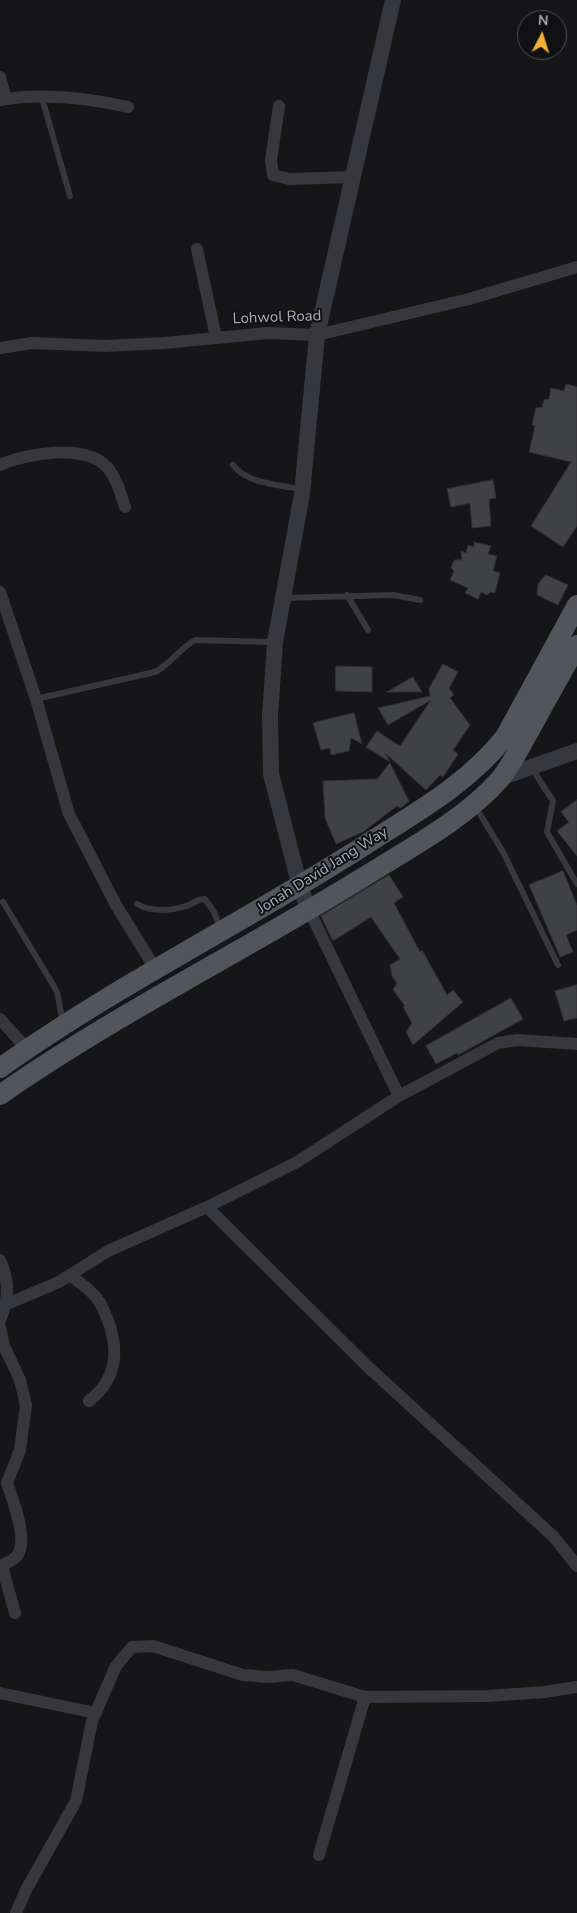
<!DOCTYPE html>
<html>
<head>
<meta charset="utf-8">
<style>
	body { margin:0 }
	#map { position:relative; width:577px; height:1913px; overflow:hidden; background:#161618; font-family:"Nunito Sans",sans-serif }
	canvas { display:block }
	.north { position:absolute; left:517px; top:10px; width:50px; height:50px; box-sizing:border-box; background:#111113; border:1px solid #4d4f55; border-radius:50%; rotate:5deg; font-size:14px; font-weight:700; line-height:20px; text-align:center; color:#a8adb8 }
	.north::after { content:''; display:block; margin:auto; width:18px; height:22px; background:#f2b134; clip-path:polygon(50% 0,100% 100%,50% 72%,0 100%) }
</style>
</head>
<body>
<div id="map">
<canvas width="577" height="1913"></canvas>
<div class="north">N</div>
</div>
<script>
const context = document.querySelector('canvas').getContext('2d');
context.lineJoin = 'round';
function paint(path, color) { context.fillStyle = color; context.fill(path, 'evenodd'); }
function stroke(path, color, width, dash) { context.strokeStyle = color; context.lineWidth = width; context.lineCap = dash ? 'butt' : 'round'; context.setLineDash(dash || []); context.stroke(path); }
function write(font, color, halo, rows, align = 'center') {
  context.font = font + ' "Nunito Sans",sans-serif'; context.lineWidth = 4; context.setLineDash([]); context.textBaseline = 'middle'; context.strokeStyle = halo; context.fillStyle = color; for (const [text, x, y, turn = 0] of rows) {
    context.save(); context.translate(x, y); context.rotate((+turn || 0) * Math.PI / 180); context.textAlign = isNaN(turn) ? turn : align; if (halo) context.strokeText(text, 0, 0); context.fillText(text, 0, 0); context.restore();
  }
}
const building = new Path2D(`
	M566,384l11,3v139l-14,21 -32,-21 40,-64 -42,-10 6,-26 -3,-1 4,-17 6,-1 2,-7 5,-1 2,-11 13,3z
	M493,480l3,18 -7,1 2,27 -19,2 -2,-25 -19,4 -4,-18z
	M474,542l17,4 -3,8 9,2 -4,15 7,2 -5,20 -5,-1 -3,3 -6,-3 -3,7 -13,-6 3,-5 -18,-8 4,-9 -3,-3 3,-8h8l-1,-9 5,2 2,-8 6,2z
	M546,575l22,10 -10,20 -21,-10 1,-11z
	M443,664l15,8 -9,16 5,7 -4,3 20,27 -17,25 5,4 -15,23 -3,-2 -14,15 -41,-37 5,9 -24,-15 11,-16 23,15 31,-46 -43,25 -10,-17 52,-12 -1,-7z
	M336,666l36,1v25l-36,-1z
	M413,677l9,15h-35z
	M354,713l8,31 -11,-6 -2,13 -18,4 -1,-7 -9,2 -8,-27z
	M390,763l19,38 -8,7 -4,-2 -34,26 -27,12 -11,-26 -2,-37 54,-2z
	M577,800v56l-20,-25 12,-9 -8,-10z
	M563,871l14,34v25l-11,5 7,17 -13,5 -31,-72z
	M389,875l14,22 -9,6 26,49 2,-2 25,45 6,-5 10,12 -50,43 -7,-13 6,-9 -9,-16 2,-1 -12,-16 4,-7 -5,-7 -2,-11 10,-6 -29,-42 -38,24 -12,-25z
	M577,985v33l-13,3 -9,-30z
	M511,998l12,21 -65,36 -1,-2 -21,11 -10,-18z`);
paint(building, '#404145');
stroke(building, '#303034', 1);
stroke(new Path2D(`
	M42,98l28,98
	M233,465c14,19 47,20 68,24
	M347,595l21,35
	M283,598l110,-3 27,5
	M36,699l119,-27c16,-8 24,-23 40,-32l79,2
	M531,767l22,34 -6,31 30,52
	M475,806l28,46 55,113
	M3,902l52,86c6,12 3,22 9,33
	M137,904c13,8 35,7 49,2 7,-2 11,-7 19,-7l9,13 6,16`), '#37383d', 6);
stroke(new Path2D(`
	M0,77l6,22
	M0,100c41,-7 88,-2 128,7
	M279,106l-8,54 2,15 16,4 64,-2
	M197,249l19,88
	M0,348l32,-5 73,3 59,-3 104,-10 49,2 152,-36 108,-32
	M0,465c26,-12 91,-23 110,6 8,10 11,24 15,36
	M0,592l36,107 33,115 47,91 40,65
	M309,910l90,186
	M0,1019l27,30
	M207,1207l160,159 187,171 23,29
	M0,1260c10,21 9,40 0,60
	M70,1276c8,5 17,11 24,19 6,6 10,15 13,23 13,33 10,61 -18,83
	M7,1304l52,-22 49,-31 99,-44 90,-45 102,-66 99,-53 19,-3 60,4
	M0,1327l4,19 16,34 6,25 -6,45 -13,33c6,17 22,58 10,73 -4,4 -12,8 -17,10
	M2,1566l13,47
	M0,1693l96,20
	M319,1855l46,-158
	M16,1913l10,-23 50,-89 16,-80 24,-55 16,-19 21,-1 90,29 25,2 25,-2 72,22 123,-1 56,-4 33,-5`), '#37383d', 12);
stroke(new Path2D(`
	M500,778l77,-27
	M309,910l-9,-23 -29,-113 -1,-58 5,-74 27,-148 15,-159 76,-335`), '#37383d', 16);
stroke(new Path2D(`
	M0,1068c115,-82 243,-145 362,-221 51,-33 105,-62 143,-110l72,-132
	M0,1095c116,-81 242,-143 362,-217 46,-29 102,-58 138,-99 13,-16 21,-34 31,-51 15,-28 31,-55 46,-83`), '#53555c', 20);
write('15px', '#a8adb8', '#111113', [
	["Lohwol Road",277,318,-2],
	["Jonah David Jang Way",323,871,-32]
]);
</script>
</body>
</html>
